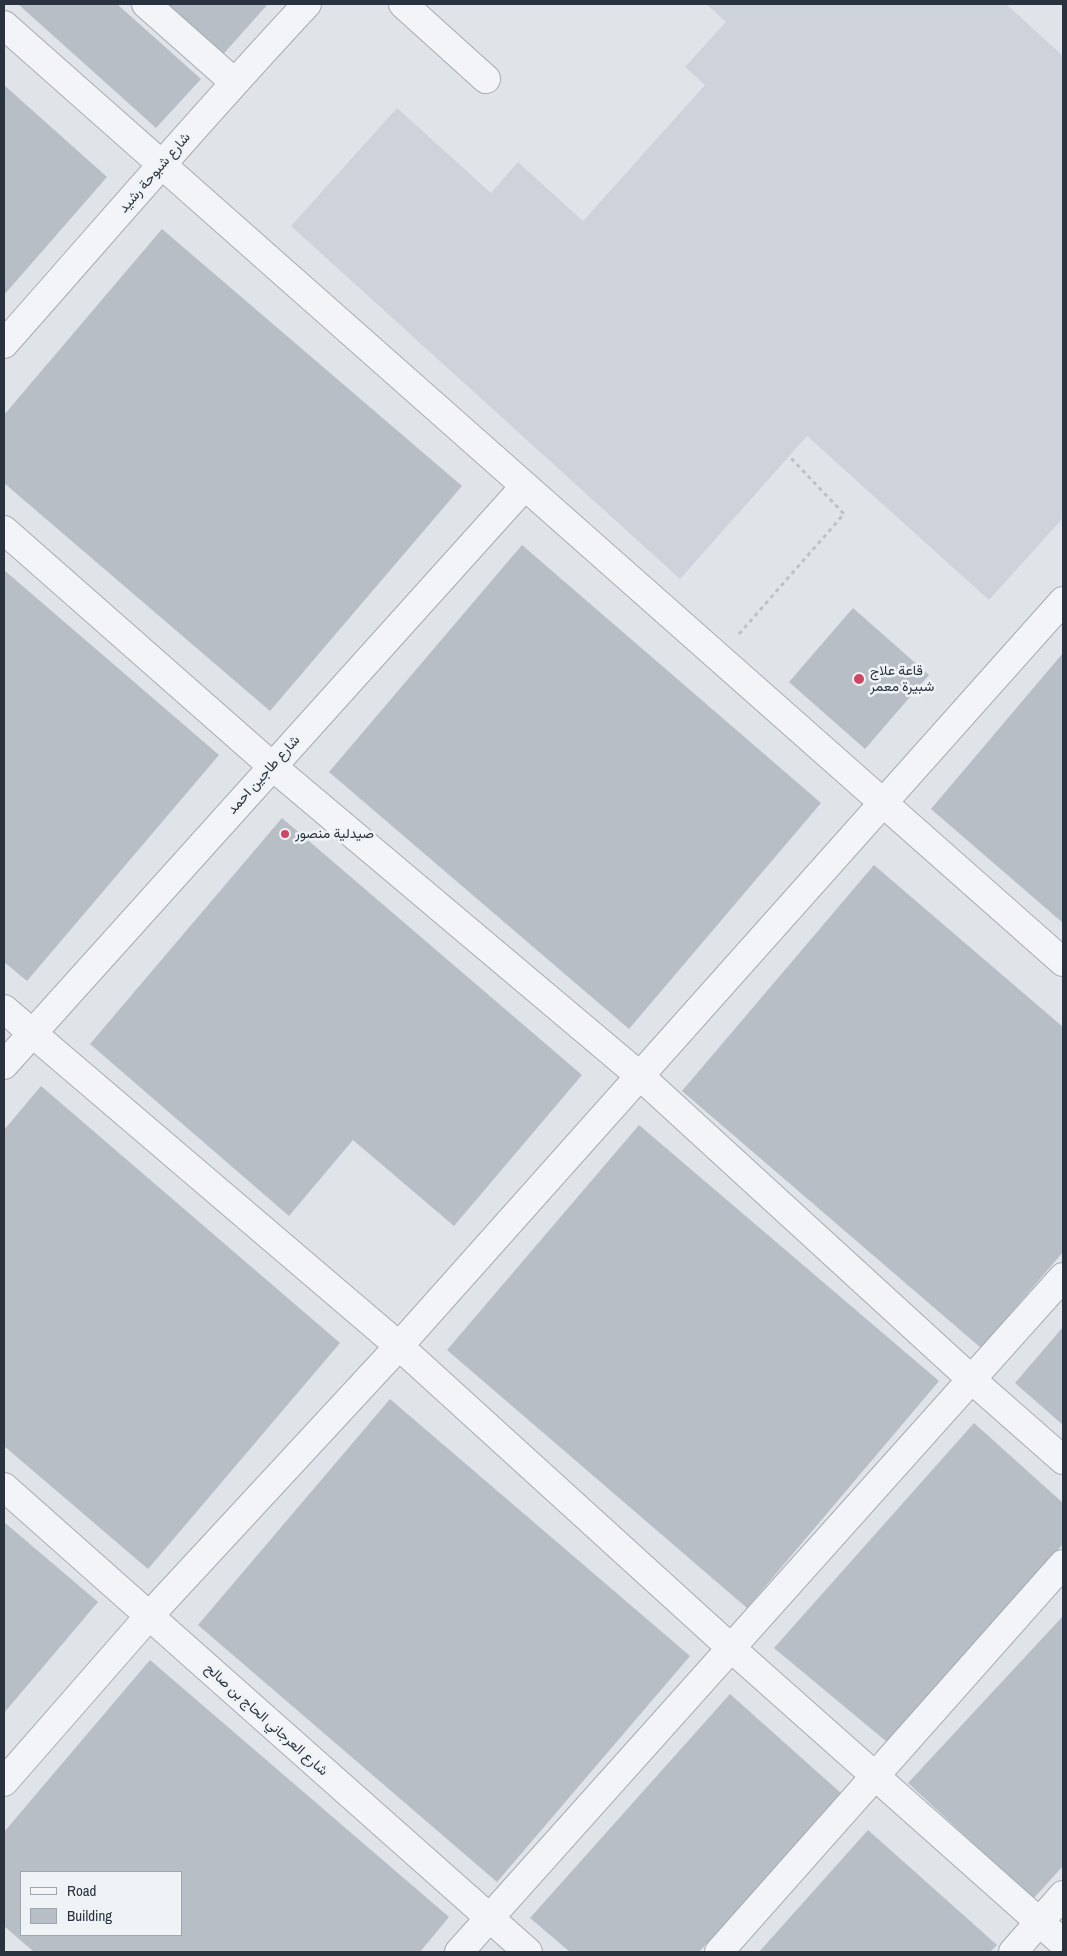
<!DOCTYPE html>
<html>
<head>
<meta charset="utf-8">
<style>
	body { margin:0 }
	#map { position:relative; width:1067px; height:1956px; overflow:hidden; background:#e0e4e9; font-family:"Archivo Narrow",sans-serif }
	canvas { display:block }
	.frame { position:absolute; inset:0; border:5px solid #293340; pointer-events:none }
	.legend { position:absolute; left:20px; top:1871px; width:162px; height:65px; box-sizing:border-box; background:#eff3f6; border:1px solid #a0a6ad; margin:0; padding:6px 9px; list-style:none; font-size:15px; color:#293340 }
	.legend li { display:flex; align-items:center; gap:10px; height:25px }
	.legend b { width:25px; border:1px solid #a0a6ad }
</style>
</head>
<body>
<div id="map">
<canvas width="1067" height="1956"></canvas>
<div class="frame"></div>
<ul class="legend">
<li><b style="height:6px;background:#f2f4f7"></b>Road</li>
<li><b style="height:14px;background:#b7bec5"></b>Building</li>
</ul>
</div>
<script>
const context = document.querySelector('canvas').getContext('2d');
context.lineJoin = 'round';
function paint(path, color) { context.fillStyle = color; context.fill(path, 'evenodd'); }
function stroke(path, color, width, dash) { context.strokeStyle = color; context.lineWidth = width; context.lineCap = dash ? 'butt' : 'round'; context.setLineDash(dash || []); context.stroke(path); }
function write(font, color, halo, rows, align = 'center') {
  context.font = font + ' "Archivo Narrow",Vazirmatn,sans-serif'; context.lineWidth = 5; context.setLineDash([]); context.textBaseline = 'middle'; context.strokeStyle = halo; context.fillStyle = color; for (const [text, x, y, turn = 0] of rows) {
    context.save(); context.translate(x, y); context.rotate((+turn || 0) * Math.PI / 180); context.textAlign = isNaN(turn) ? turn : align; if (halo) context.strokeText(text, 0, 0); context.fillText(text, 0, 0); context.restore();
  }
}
paint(new Path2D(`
	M706,4h300l57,52v462l-74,82 -182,-164 -127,143 -389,-353 106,-118 94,85 27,-31 65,59 122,-136 -20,-18 41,-45z`), '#ced3db');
paint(new Path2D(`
	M18,4h99l84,75 -45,49z
	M155,4h113l-50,56z
	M4,85l103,92 -103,118z
	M162,229l300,257 -192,225 -266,-228v-68z
	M522,545l299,258 -192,226 -300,-257z
	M4,570l215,185 -192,226 -23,-19z
	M853,608l76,67 -64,74 -76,-67z
	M1063,653v270l-132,-114z
	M282,818l300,257 -128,151 -101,-86 -64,76 -199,-172z
	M874,865l189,162v225l-82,96 -299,-257z
	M41,1086l299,257 -192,226 -144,-123v-316z
	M639,1125l300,256 -192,227 -300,-258z
	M1063,1327v98l-48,-42z
	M390,1399l300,257 -193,226 -299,-257z
	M974,1423l89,80v41l-176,198 -113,-94z
	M4,1522l94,80 -94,111z
	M1063,1616v250l-30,33 -125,-116z
	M150,1660l299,257 -29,35h-386l-30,-26v-94zM21,1872h160v63h-160z
	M730,1694l112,100 -143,158h-129l-40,-34z
	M868,1830l129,115 -7,7h-231z`), '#b7bec5');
const minor = new Path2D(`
	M146,4l88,78
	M403,4l83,75
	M4,25l1059,937
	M4,344c101,-114 199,-229 303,-340
	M4,530l268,236 368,310 331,303 92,81
	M4,1009l395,337 332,302 332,295
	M4,1065l521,-579
	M4,1487l524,465
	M4,1782l145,-166 250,-270 664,-745
	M459,1952l604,-675
	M719,1952l344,-388
	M1013,1952l50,-57`);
stroke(minor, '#a5abb3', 30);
stroke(new Path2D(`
	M739,634l105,-120 -55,-58`), '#bec2c7', 3, [4, 4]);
stroke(minor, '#f2f4f7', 28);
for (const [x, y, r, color] of [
	[859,679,6,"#cd4564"],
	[285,834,5,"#cd4564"]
]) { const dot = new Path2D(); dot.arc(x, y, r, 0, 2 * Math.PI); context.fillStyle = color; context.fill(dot); stroke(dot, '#eff3f6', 2); }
write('14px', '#293340', '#eff3f6', [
	["شارع شبوحة رشيد",155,173,-49],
	["شارع طاجين احمد",264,775,-48],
	["شارع العرجاني الحاج بن صالح",266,1720,42]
]);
write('14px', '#293340', '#eff3f6', [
	["قاعة علاج",870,671],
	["شبيرة معمر",870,687],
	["صيدلية منصور",295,834]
], 'left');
</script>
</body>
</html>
